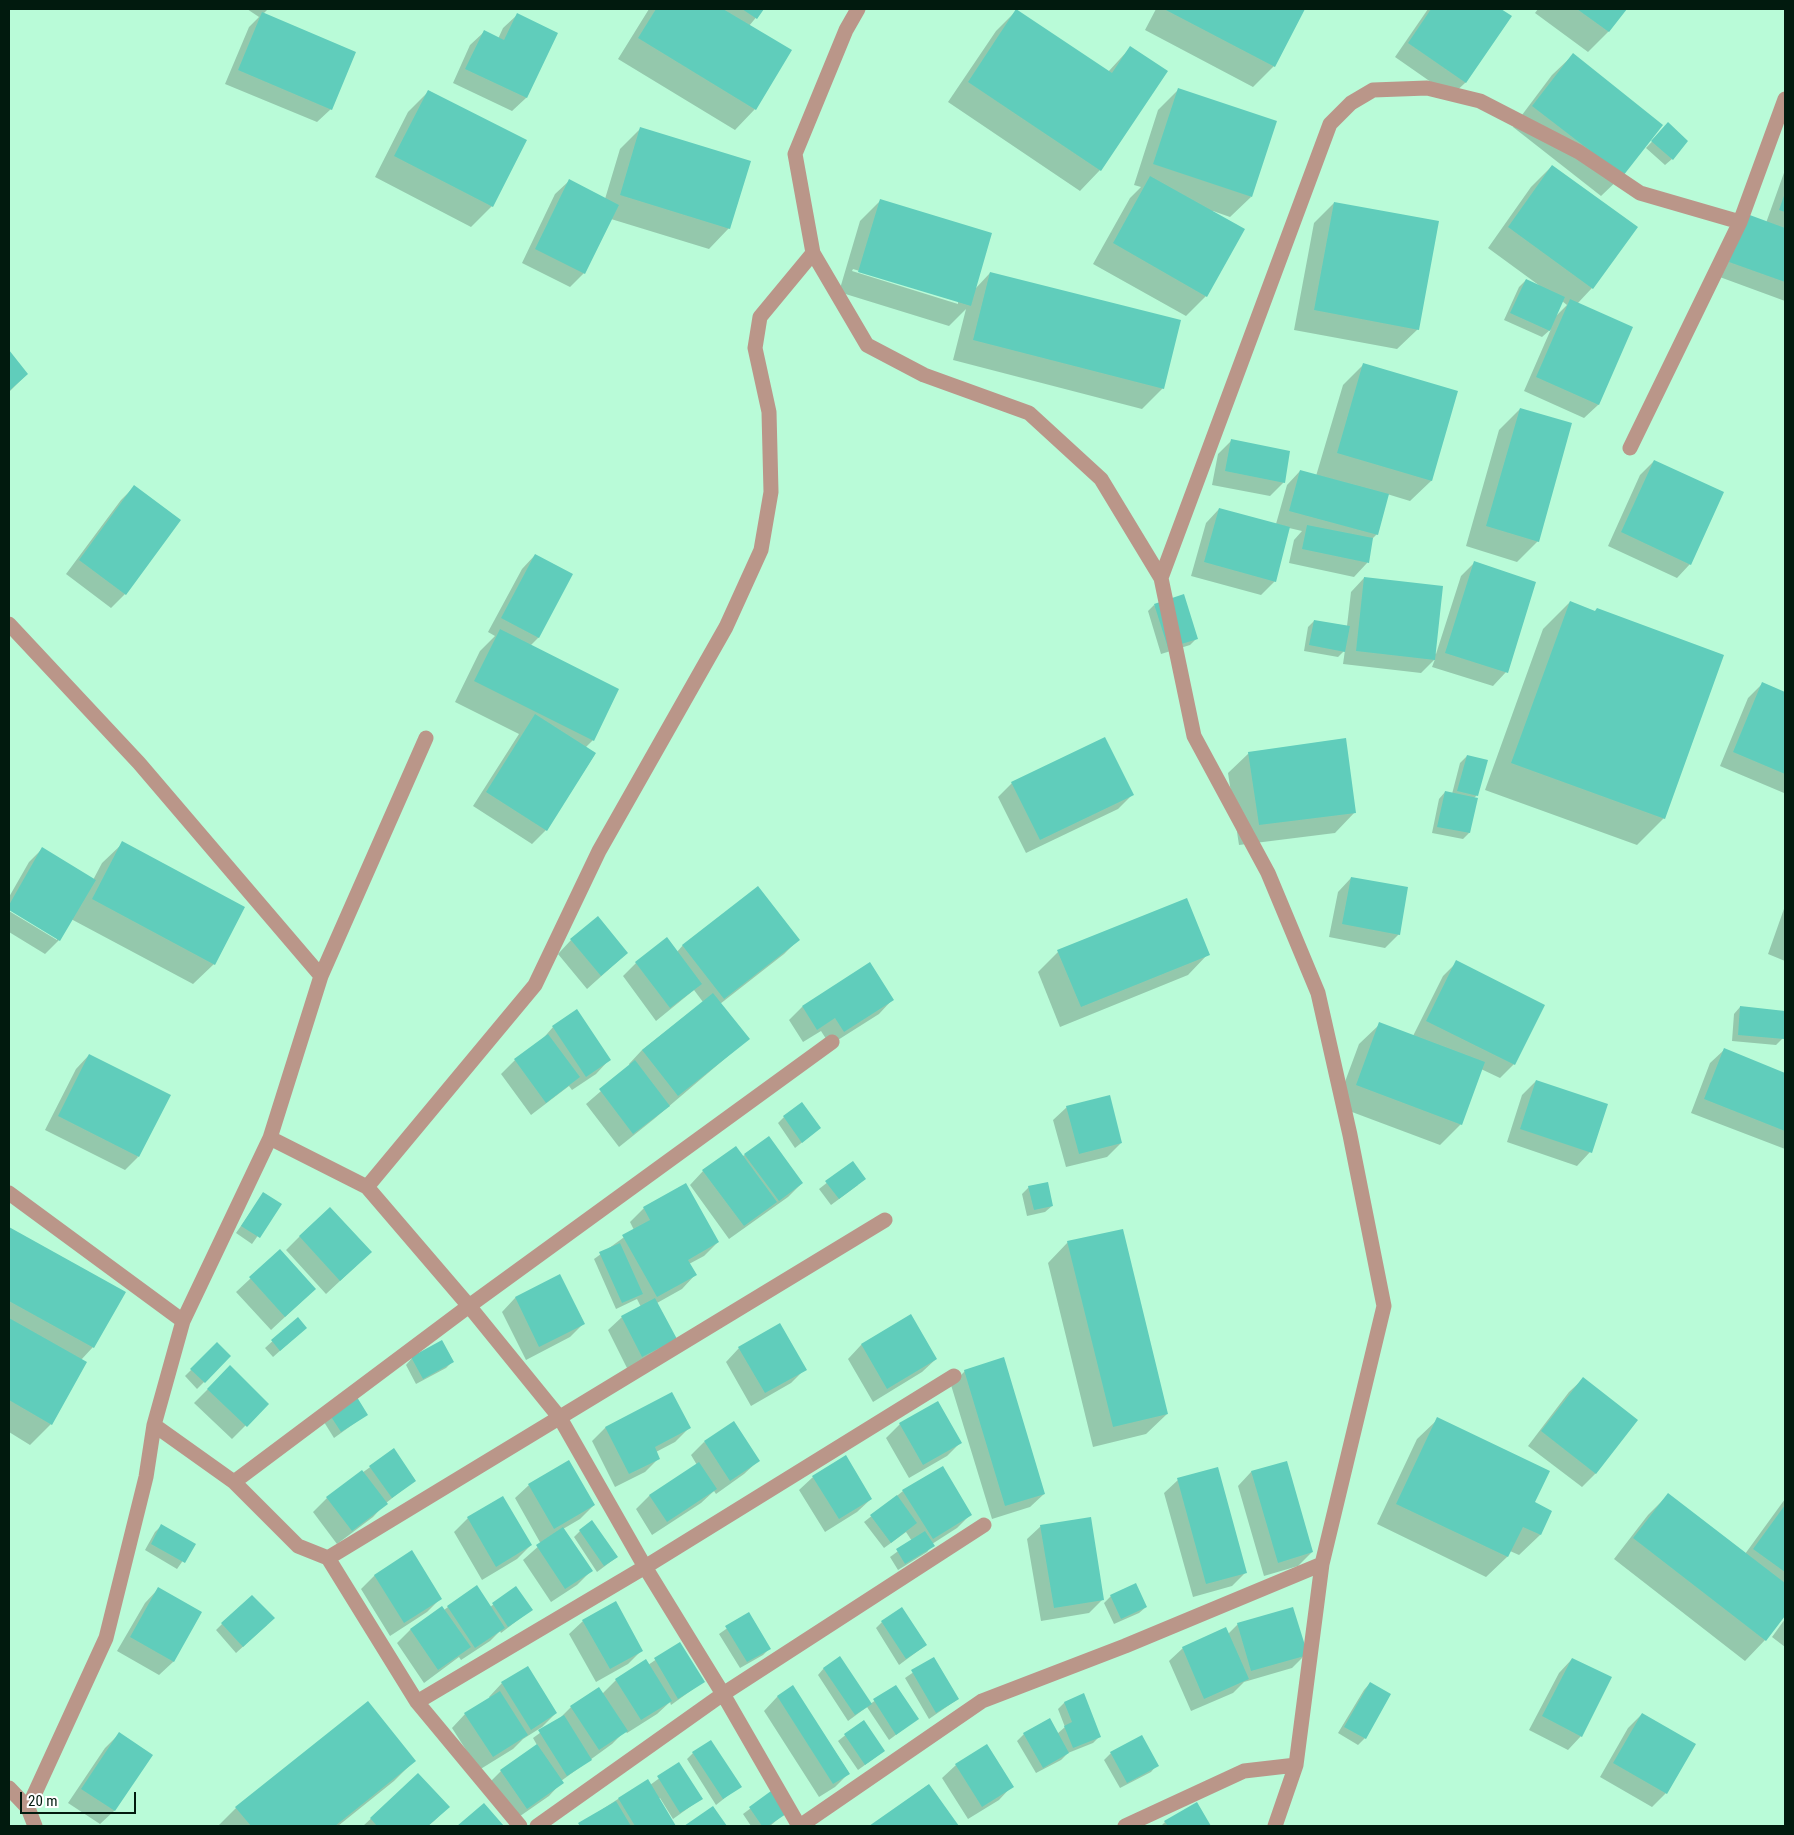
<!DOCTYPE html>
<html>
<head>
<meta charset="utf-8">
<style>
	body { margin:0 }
	#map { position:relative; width:1794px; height:1835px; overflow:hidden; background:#b9fbd8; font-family:"Roboto Condensed",sans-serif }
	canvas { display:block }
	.frame { position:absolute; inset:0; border:10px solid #011a0e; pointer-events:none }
	.scale { position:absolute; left:20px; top:1792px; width:116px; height:22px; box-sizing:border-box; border:2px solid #011a0e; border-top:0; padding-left:6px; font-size:15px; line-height:18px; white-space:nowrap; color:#011a0e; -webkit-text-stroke:4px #fff; paint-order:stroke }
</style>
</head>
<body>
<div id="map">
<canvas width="1794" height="1835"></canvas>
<div class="frame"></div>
<div class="scale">20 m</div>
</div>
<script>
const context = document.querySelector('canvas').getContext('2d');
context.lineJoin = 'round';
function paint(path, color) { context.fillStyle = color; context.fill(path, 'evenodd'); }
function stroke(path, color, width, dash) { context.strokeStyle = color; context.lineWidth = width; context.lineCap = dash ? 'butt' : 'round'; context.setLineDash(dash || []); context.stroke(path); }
paint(new Path2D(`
	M247,9h21l-5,5 68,95 -14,13 -92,-38 24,-57 10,-10z
	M649,9h114l-14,17 6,83 -20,21 -117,-71z
	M1156,9h145l2,1 -29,56 -21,21 -108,-57z
	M1428,9h71l11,7 -45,67 -14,13 -56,-39z
	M1538,9h87l-17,23 -20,20 -53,-39z
	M1016,11l92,61 22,-24 -30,122 -20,21 -132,-89 48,-71z
	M517,15l40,18 -31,65 -14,13 -59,-28 17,-38 14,-13 14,7 5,-11z
	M1573,55l49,121 -21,20 -88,-69 39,-52z
	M1178,90l73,107 -21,20 -17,-6 -7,85 -20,20 -93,-52 37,-66 11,-11 -7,-2 24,-75z
	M429,91l96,50 -33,65 -21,21 -96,-50 33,-65z
	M640,129l89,99 -20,21 -98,-30 -27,54 -14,14 -48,-24 33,-69 14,-13 36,18 15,-50z
	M1662,131l10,28 -7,6 -19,-17z
	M1552,166l40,122 -15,16 54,24 -33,77 -14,13 -60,-27 27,-62 -9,8 -38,-17 15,-33 7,-7 14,6 -52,-38 43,-61zM1562,301l5,4 -11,11z
	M1785,170v131l-68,-25 16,-47 33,-6z
	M880,201l95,88 15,-16 173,115 -21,21 -189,-49 13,-51 -17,17 -110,-34 21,-71zM853,269l105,32v3l-106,-33z
	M1334,203l84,126 -21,20 -103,-19 20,-107z
	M9,352l18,22 -18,18z
	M1364,364l93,28 -26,89 -21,20 -23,-7 -10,40 -5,5 -5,24 -13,14 -65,-14 5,-23 8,-9 -13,-3 -14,53 -14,14 -70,-19 15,-53 13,-14 57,15 11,-39 13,-14 16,5 27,-91z
	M1520,409l18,132 -21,21 -51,-16 33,-116z
	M1231,441l53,41 -14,14 -58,-11 6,-31z
	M1654,461l36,103 -13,14 -69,-32 32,-71z
	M135,486l-10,108 -14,14 -45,-34 55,-74z
	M535,555l36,19 -33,64 -8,8 63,94 -8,8 10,6 -49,76 -14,14 -59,-38 46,-72 -64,-32 25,-51 15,-15 -7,-4 34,-63z
	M1474,563l32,109 -13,14 -61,-19 3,-8 -14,14 -78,-9 2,-14 -7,7 -34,-6 4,-24 6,-6 33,5 4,-34 13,-14 72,76 25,-78z
	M1570,602l94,216 -27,27 -152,-55 58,-161z
	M1154,605l43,33 -7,7 -29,9 -13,-43z
	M1762,684l23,10 -1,99 -64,-27 28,-68z
	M1249,753l106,59 -20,21 -96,12 -11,-72z
	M1467,756l10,39 -3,3 -5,35 -6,6 -31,-6 7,-34 6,-7 7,2 8,-31z
	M1012,783l120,12 -14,14 -92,44 -28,-56z
	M123,843l91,121 -21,20 -122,-65 -12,21 -14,14 -36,-22v-21l48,29v-3l-48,-28v-12l20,-35 13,-13 51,31 9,-17z
	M1351,878l48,56 -14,14 -56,-11 9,-45z
	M1785,906v55l-17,-7z
	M571,940l56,13 -40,36 -29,-35z
	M798,940l-14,14 -64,50 28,35 -94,80 -35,28 -33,-43 44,-38 -1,-2 13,-14 61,-48 -9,-12 -38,31 -33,-45 13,-13 41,-11 6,-7z
	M1058,952l150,2 -20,21 -128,52 -22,-55z
	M1457,962l57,102 -14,14 -19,-9 -20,55 -21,21 -104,-39 23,-62 21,-20 33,12 30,-60z
	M892,1000l-13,14 -49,31 -9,-14 -18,11 -14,-22 13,-13z
	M1740,1007l45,5 -3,27 -6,6 -44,-4 2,-27z
	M553,1027l56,33 -13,14 -24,16 -3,-4 -38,29 -30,-41 14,-14 25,-18z
	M1724,1050l61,24v75l-94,-36 19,-50z
	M89,1055l49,102 -13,13 -80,-40 31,-61z
	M1536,1081l54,71 -13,14 -70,-24 15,-47z
	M1067,1107l54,36 -14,14 -41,10 -13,-47z
	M784,1117l36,11 -25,20 -17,-25z
	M745,1155l57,28 -14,14 -59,42 -39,-54 13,-14z
	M852,1163l6,22 -27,20 -12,-16z
	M686,1185l32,57 -14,14 -15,8 6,11 -13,14 -25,14 18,36 -47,31 -20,-40 14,-13 19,-10 -4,-8 -21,10 -22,-50 40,-29 -4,-8 14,-14z
	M1029,1187l23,19 -7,6 -18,4 -5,-22z
	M264,1193l16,11 -28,40 -16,-11z
	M9,1228l115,65 -31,54 -12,13 -30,64 -21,21 -21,-13z
	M300,1236l56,30 -30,28 -40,-44z
	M1068,1242l99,172 -21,20 -53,13 -45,-184z
	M280,1251l21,51 -30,28 -35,-38z
	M560,1276l24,47 -14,14 -44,23 -24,-48 13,-14z
	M911,1316l25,43 -14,13 -49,30 -25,-43 13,-14z
	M298,1318l1,16 -26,23 -8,-9z
	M217,1344l13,12 -33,33 -12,-13z
	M739,1348l66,21 -14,14 -40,23 -25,-44z
	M412,1358l40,4 -6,6 -30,16 -10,-19z
	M230,1367l37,37 -35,35 -38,-36z
	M965,1371l79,123 -14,13 -38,12 -41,-134z
	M1583,1379l13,94 -14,14 -54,-41 41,-54z
	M671,1394l18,34 -14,14 -19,10 3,6 -14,14 -30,15 -23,-46 13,-13z
	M319,1414l47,1 -32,23z
	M1438,1419l96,84 17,8 -11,24 -21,20 -9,-4 -3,6 -21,20 -109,-53 40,-85z
	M900,1424l60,19 -13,13 -38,22 -23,-40z
	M704,1442l54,19 -14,13 -28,20 -2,-3 -13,12 -49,32 -16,-26 13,-13 48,-31 -6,-10z
	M394,1450l21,30 -29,23 -13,14 -36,27 -24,-32 14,-14z
	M1286,1462l26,90 -14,14 -34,10 -26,-90 13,-14z
	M813,1477l58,22 -14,13 -32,20 -26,-42z
	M1178,1480l67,93 -13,13 -39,11 -29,-104z
	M529,1485l65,20 -14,14 -17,10 28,42 -14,14 -26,17 -28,-42 18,-16 -26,-46z
	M903,1491l68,23 -14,14 -25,16 1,1 -6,7 -29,18 -8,-13 22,-16 -6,-9 -22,16 -20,-26z
	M1668,1495l77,59 40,-55v115l-20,26 -20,21 -131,-102 34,-44z
	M503,1498l28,47 -14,14 -35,21 -28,-48 14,-14z
	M161,1526l33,19 -17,24 -32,-19 10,-18z
	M1041,1526l62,73 -14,14 -48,8 -14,-82z
	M580,1531l37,26 -20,15 -23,-35z
	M375,1575l66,23 -14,14 -37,24 -29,-47z
	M516,1588l15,22 -30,23 -1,-2 -10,10 -29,19 -2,-3 -35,26 -27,-40 13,-13 32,-23 2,3 4,-3h42z
	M158,1589l42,24 -27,49 -14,13 -42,-24 28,-48z
	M1111,1596l35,11 -7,6 -25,11 -10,-21z
	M749,1613l20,36 -6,6 -23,13 -21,-34z
	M1785,1619v28l-13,-10z
	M583,1621l58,30 -13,13 -32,18 -27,-48z
	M882,1622l44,23 -27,20 -23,-37z
	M222,1624l45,1 -31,28 -20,-23z
	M1238,1624l68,30 -14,14 -48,14 -11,11 -42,18 -22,-50 14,-13 45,-14z
	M679,1644l24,38 -32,23 -1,-3 -13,12 -30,19 -2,-2 -13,13 -51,37 1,1 -13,14 -36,25 -26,-36 14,-14 36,-26 -4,-7 26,-19 12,-12 31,-13 14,-14 32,-15z
	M934,1658l24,41 -29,20 -24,-41z
	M1572,1659l9,77 -13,14 -39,-20 30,-57z
	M824,1668l46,36 26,-17 21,32 -28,21 -22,-33 -19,14 -30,-46z
	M502,1683l54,30 -14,14 -19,12 -10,10 -34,21 -27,-42 13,-14 25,-15 -1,-2z
	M1370,1683l-5,55 -7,7 -20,-12 26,-43z
	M793,1687l56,86 -14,14 -16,10 -55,-86 13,-14z
	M1083,1695l17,41 -7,7 -25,10 -7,7 -25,13 -19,-32 7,-7h33l8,-7 -7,-18 6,-6z
	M1642,1714l24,79 -14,14 -52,-30 28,-49z
	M863,1721l21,30 -26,19 -20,-29z
	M119,1734l32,22 -37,55 -14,13 -32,-21 37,-55z
	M693,1753l47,33 -24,19 -29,-46z
	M1111,1753l46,12 -6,7 -31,16 -16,-28z
	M414,1761l-20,20 -56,45h-120l18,-18z
	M679,1764l22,35 -28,20 -13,-21 -2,1 15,27h-96l41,-27 32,-14z
	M956,1765l56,21 -13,14 -31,19 -26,-41z
	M418,1775l30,32 -14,14 -6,5h-65z
	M928,1785l29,41h-86z
	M771,1793l13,21 -14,12h-19l-8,-12z
	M1197,1804l12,22h-48l4,-4z`), '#0003');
paint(new Path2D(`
	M656,9h67l69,41 -36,60 -118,-72z
	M742,9h22l-7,10z
	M1016,9l96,64 18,-27 38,25 -67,100 -133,-89z
	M1164,9h141l-30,58z
	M1431,9h70l11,7 -46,67 -58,-40z
	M1577,9h50l-18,23z
	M262,12l94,40 -24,58 -94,-40z
	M517,13l41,20 -31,65 -62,-29 19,-39 20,10z
	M1573,53l90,72 -40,51 -91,-70z
	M1178,88l99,33 -25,76 -99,-33z
	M428,90l99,50 -34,67 -99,-51z
	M1668,122l20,19 -15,19 -22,-19z
	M640,127l111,34 -21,68 -110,-34z
	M1552,165l86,62 -45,62 -85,-62z
	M1150,176l95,53 -38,68 -94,-54z
	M569,179l50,26 -34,69 -50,-25z
	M1785,193v19l-6,-2z
	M880,199l112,34 -21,73 -113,-34z
	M1334,202l105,19 -20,109 -105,-20z
	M1747,214l38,14v54l-56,-20z
	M990,272l191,48 -17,69 -191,-49z
	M1526,279l39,18 -15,34 -40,-18z
	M1570,299l63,28 -34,78 -63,-28z
	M9,350l19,24 -19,17z
	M1363,363l95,28 -26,90 -95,-28z
	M1520,408l52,15 -33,119 -53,-16z
	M1231,439l59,12 -5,32 -60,-12z
	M1654,460l70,32 -33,73 -70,-33z
	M1300,470l89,24 -11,41 -89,-24z
	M134,485l47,35 -55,75 -47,-35z
	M1219,508l71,19 -14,55 -72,-20z
	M1307,525l66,13 -4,25 -67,-14z
	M535,554l38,20 -34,64 -38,-20z
	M1474,561l62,21 -28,91 -63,-20z
	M1364,577l79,9 -8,74 -79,-9z
	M1184,594l14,45 -30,9 -14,-44z
	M1570,601l25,10 2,-3 127,47 -59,164 -154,-56z
	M1314,620l36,6 -5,26 -36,-7z
	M500,629l119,60 -25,52 -120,-60z
	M1762,682l23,10v82l-52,-22z
	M535,714l61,39 -49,78 -61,-39z
	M1105,737l29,58 -94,45 -29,-58z
	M1346,738l10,75 -97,12 -11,-73z
	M1467,755l21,5 -10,36 -21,-5z
	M1445,791l33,7 -8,35 -33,-6z
	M122,841l123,66 -30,58 -123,-66z
	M42,847l54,33 -36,61 -51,-31v-5z
	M1351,877l57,10 -8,48 -58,-11z
	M758,886l42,54 -76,59 -42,-54z
	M1187,898l23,57 -129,52 -24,-57z
	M598,916l30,37 -27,23 -31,-37z
	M667,937l35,47 -32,24 -35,-46z
	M1456,960l89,45 -30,60 -89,-44z
	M870,962l24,38 -50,32 -9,-14 -18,12 -15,-24z
	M713,993l37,46 -72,57 -36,-46z
	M1740,1006l45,5 -1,28 -46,-4z
	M577,1009l34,51 -25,17 -34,-51z
	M1379,1022l106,40 -23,63 -106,-40z
	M548,1034l32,43 -34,26 -32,-44z
	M1724,1048l61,25v58l-81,-32z
	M89,1054l82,41 -32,62 -81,-41z
	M635,1060l35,46 -37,28 -34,-45z
	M1536,1080l72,24 -16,49 -72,-24z
	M1110,1095l12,48 -43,11 -13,-48z
	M802,1102l19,26 -19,15 -19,-27z
	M769,1136l34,47 -24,18 -35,-47z
	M736,1146l41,56 -33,24 -42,-56z
	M853,1161l13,18 -27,20 -14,-18z
	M1048,1182l5,24 -19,4 -6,-24z
	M686,1183l33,59 -31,18 9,15 -40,22 -35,-62 28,-15 -7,-13z
	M263,1192l19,12 -22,34 -19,-12z
	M330,1207l42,45 -32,29 -41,-45z
	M9,1227l117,65 -32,56 -85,-47z
	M1123,1229l45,185 -55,13 -46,-186z
	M620,1243l23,51 -21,9 -23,-51z
	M280,1249l36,40 -31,28 -36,-40z
	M560,1274l25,50 -46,23 -24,-50z
	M655,1298l22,41 -35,18 -21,-41z
	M911,1314l26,45 -50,30 -26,-45z
	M298,1317l9,11 -27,23 -9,-11z
	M9,1318l78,44 -35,63 -43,-25z
	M780,1323l27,47 -42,23 -27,-46z
	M442,1340l12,22 -31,17 -12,-22z
	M217,1342l14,14 -26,27 -15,-14z
	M1004,1357l41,137 -40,12 -41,-136z
	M230,1365l39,39 -22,23 -40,-38z
	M1583,1377l55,43 -42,54 -55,-43z
	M352,1389l16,26 -27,17 -17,-26z
	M672,1392l19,36 -36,19 5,12 -31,15 -24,-47z
	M938,1401l24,42 -39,22 -24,-42z
	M1437,1417l113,54 -15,31 17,9 -11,24 -18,-8 -15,30 -112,-53z
	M734,1421l26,40 -30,20 -26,-40z
	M394,1448l22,33 -24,17 -23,-32z
	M846,1455l26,44 -33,20 -27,-43z
	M569,1460l26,45 -41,24 -26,-45z
	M1287,1461l26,91 -35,11 -27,-92z
	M699,1462l18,27 -50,33 -18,-27z
	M943,1466l29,49 -39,24 -31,-49z
	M1218,1467l29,106 -41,11 -29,-106z
	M362,1470l26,34 -36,27 -26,-34z
	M1668,1493l117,90v33l-19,25 -133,-103z
	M897,1495l20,28 -26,20 -21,-28z
	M503,1496l29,49 -36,22 -29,-50z
	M1785,1505v67l-32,-23z
	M1091,1517l13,83 -50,8 -14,-83z
	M592,1520l26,37 -14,9 -25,-36z
	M161,1524l35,20 -11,19 -34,-19z
	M563,1527l30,44 -28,18 -29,-44z
	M925,1531l10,15 -30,18 -9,-15z
	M412,1550l30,49 -38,24 -30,-48z
	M1136,1583l11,24 -26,12 -11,-24z
	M477,1585l28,43 -30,20 -28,-42z
	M516,1586l17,24 -25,17 -16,-24z
	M158,1587l44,25 -28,50 -44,-25z
	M252,1595l23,23 -32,29 -22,-24z
	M616,1601l27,50 -33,18 -28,-49z
	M442,1606l29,41 -33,23 -28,-41z
	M902,1607l25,38 -21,14 -25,-38z
	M1293,1607l15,48 -57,16 -14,-48z
	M749,1612l22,37 -24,13 -22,-36z
	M1226,1627l23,52 -45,20 -22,-52z
	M680,1642l25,40 -27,17 -24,-41z
	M840,1656l32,48 -17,11 -32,-47z
	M934,1657l25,42 -23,14 -25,-43z
	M1572,1658l40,19 -30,60 -40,-21z
	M646,1659l26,42 -31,19 -26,-41z
	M528,1666l29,47 -26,17 -30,-48z
	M1370,1682l21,12 -25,45 -22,-12z
	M793,1685l57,89 -17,10 -56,-88z
	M896,1685l23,34 -23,16 -23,-36z
	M599,1687l29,44 -29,19 -29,-44z
	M500,1691l28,44 -35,22 -29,-44z
	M1084,1693l17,44 -28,11 -9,-22 8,-4 -8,-20z
	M368,1701l48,60 -81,65h-84l-16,-19z
	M1642,1713l54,31 -29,50 -54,-31z
	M564,1715l28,45 -25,16 -29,-46z
	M1050,1718l19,35 -26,15 -20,-35z
	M864,1720l21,31 -20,14 -21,-31z
	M119,1732l34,23 -38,56 -34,-22z
	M1142,1735l17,31 -32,17 -17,-31z
	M711,1740l31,47 -19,12 -31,-47z
	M537,1744l27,39 -37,26 -27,-39z
	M987,1744l27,43 -32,20 -27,-43z
	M679,1762l24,37 -23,14 -23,-37z
	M418,1773l32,34 -22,19h-51l-7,-8z
	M648,1779l28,47h-41l-17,-28z
	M929,1784l30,42h-90z
	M771,1791l15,23 -18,12h-6l-13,-19z
	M616,1801l15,25h-51l-2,-3z
	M1197,1802l14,24h-43l-4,-5z
	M484,1803l20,23h-47z
	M713,1806l14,20h-43z`), '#60cdbb');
stroke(new Path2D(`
	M858,9l-12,21 -51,124 18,99 54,92 57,30 105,38 72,66 60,99 33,158 74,137 50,120 32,142 34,171 -62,258 -26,201 -21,61
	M1630,448l110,-226 45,-123
	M1161,578l169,-454 21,-21 22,-13 54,-2 53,13 99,51 61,41 100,29
	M9,624l130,139 182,213
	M270,1138l97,49 102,119 91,112 85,149 78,127 76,132
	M367,1187l168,-202 64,-134 127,-224 35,-77 10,-58 -2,-80 -14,-64 5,-31 53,-64
	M9,1193l174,128
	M154,1425l80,57 64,64 30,12 89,144 103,124
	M234,1482l235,-176 363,-264
	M328,1558l557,-338
	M417,1702l228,-135 309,-191
	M9,1788l19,20 7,18
	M28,1808l78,-170 40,-161 8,-52 29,-104 87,-183 51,-162 105,-238
	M537,1826l186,-132 261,-169
	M800,1826l182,-125 143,-55 197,-82
	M1125,1826l119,-55 52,-6`), '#ba9689', 15);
</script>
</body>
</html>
